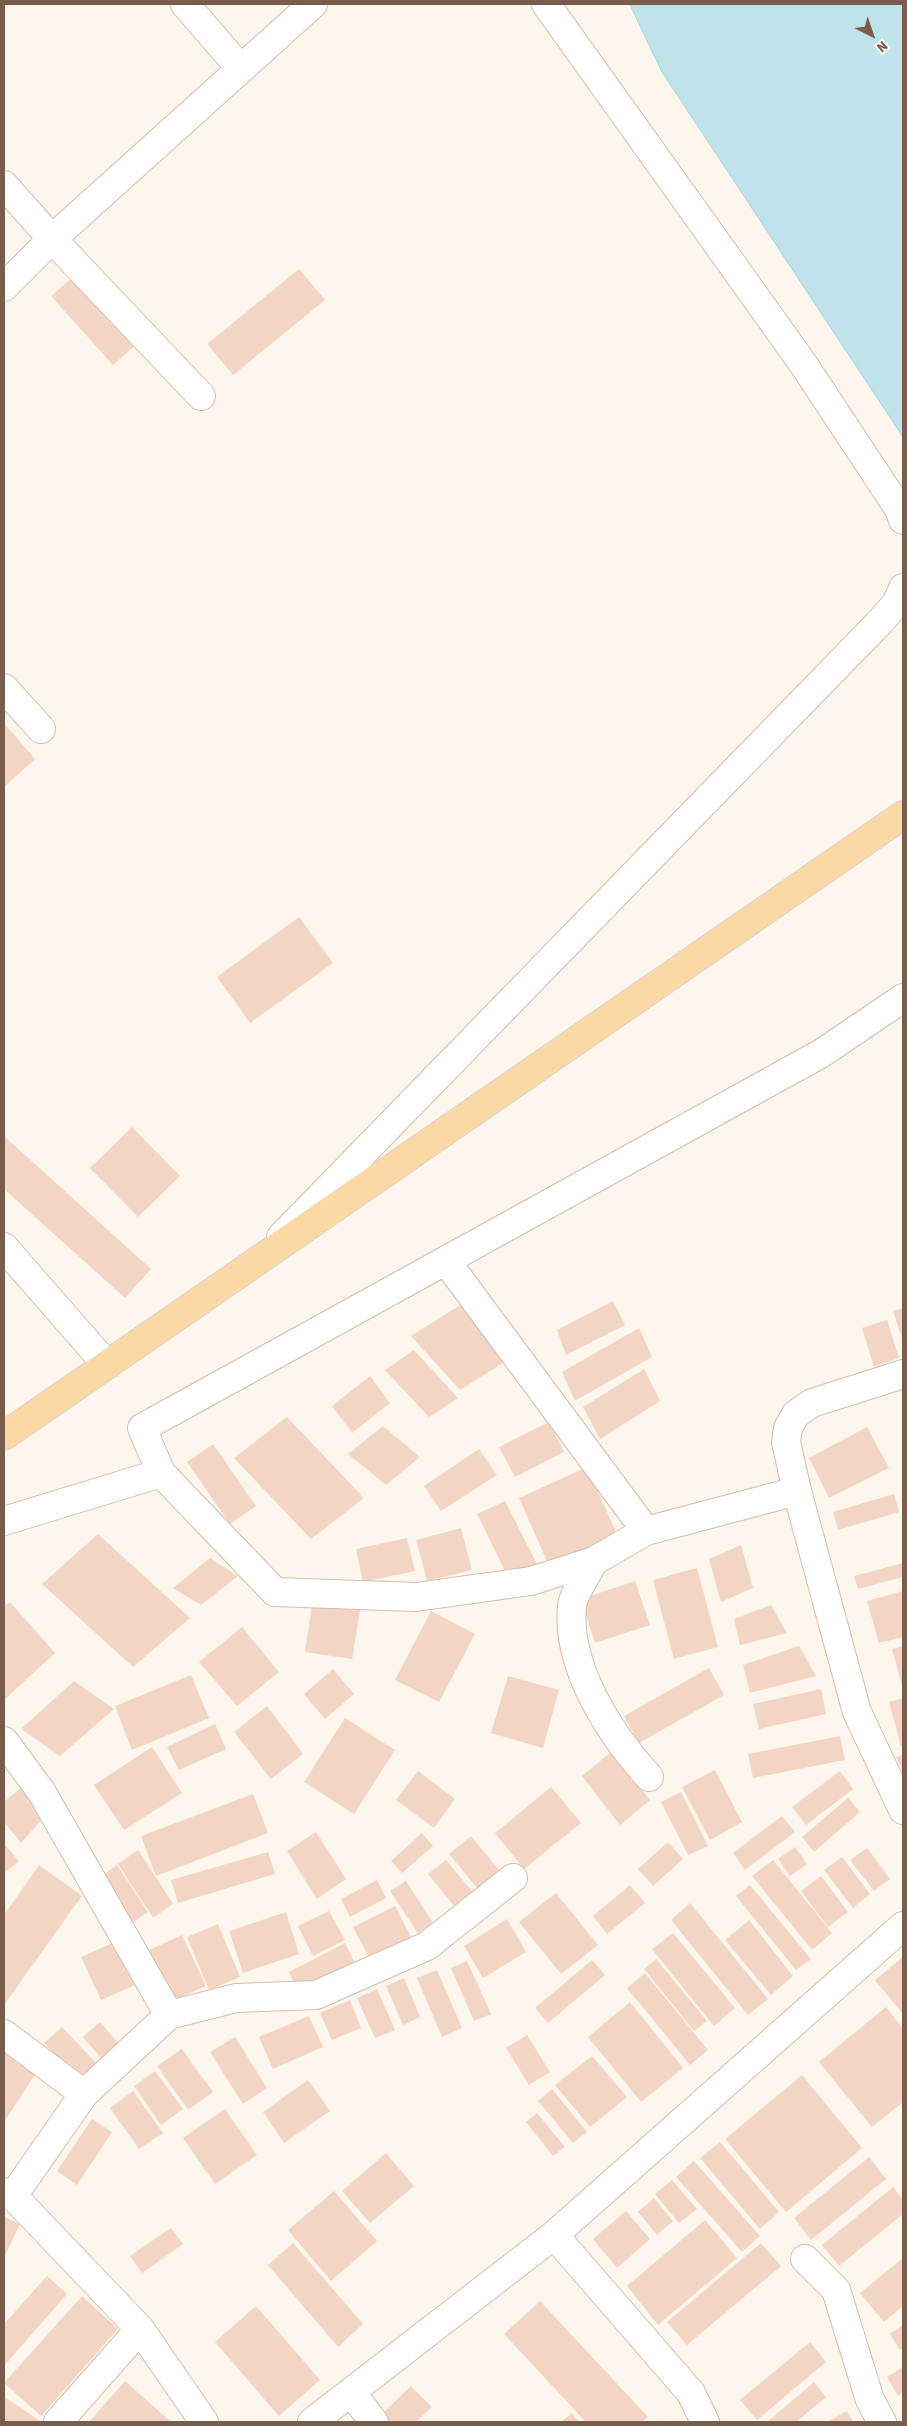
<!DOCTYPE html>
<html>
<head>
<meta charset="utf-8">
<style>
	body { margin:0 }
	#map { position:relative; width:907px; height:2426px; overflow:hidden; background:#fdf6ec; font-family:"Source Sans 3",sans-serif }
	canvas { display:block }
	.frame { position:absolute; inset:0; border:5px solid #7a5c4d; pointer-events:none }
	.north { position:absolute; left:847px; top:10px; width:50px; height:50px; -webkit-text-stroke:4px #fffaf3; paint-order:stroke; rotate:139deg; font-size:14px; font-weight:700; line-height:20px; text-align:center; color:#7a5c4d }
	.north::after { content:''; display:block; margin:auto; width:18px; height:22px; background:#7a5c4d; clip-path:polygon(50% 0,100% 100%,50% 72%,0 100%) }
</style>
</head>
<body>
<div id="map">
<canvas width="907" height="2426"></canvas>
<div class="frame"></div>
<div class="north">N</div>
</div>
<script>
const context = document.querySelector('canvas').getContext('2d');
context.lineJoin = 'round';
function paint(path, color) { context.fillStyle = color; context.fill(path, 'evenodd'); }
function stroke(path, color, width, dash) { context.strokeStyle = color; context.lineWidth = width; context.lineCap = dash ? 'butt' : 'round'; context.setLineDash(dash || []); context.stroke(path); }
const water = new Path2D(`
	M630,4h273v433l-241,-365z`);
paint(water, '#bfe3e8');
stroke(water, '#a5d3da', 1);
paint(new Path2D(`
	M299,269l26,31 -92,75 -26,-31z
	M80,271l61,69 -28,25 -62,-69z
	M4,723l31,36 -31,28z
	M299,917l34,46 -83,60 -33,-46z
	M132,1127l48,49 -42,41 -48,-49z
	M4,1136l147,133 -26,29 -121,-109z
	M613,1301l12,24 -59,30 -9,-25z
	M462,1304l49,54 -51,32 -49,-54z
	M903,1308v33l-10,-30z
	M887,1320l12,38 -25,9 -12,-39z
	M639,1328l13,29 -77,44 -13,-29z
	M414,1350l44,48 -29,19 -44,-47z
	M644,1369l16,32 -60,38 -17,-32z
	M370,1376l20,27 -38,30 -20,-27z
	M287,1417l77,81 -53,41 -77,-81z
	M549,1422l15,30 -49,25 -16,-30z
	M383,1426l37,31 -34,28 -38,-31z
	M867,1427l22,41 -60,30 -20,-40z
	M213,1444l43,62 -26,18 -43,-62z
	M479,1449l18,26 -56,36 -17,-25z
	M587,1467l32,72 -68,31 -32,-72z
	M894,1494l5,18 -61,18 -5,-18z
	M505,1501l33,65 -28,15 -33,-67z
	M461,1528l11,42 -45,11 -11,-41z
	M98,1534l92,84 -57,49 -91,-83z
	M407,1538l8,33 -52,11 -7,-33z
	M741,1545l12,43 -32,14 -12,-43z
	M210,1558l28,18 -37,29 -28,-17z
	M903,1563v14l-45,12 -4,-13z
	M697,1568l21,79 -44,12 -21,-79z
	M635,1581l15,44 -55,18 -14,-44z
	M903,1591v46l-24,6 -12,-42z
	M313,1598l48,7 -9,54 -47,-7z
	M10,1602l45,51 -51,47v-93z
	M771,1605l16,28 -47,12 -6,-26z
	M431,1611l44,23 -36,68 -44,-22z
	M242,1627l37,45 -42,34 -38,-44z
	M799,1646l17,30 -66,17 -7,-28z
	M903,1646v42l-11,-39z
	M709,1668l15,27 -85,48 -15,-27z
	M333,1669l21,25 -29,25 -21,-25z
	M191,1675l18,43 -77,32 -17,-44z
	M508,1676l51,14 -16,58 -52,-15z
	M74,1681l40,28 -54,47 -39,-27z
	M821,1689l5,25 -67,15 -6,-25z
	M903,1698v48h-2l-12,-44z
	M267,1706l36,48 -32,25 -37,-47z
	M345,1718l50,32 -41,64 -50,-32z
	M215,1724l11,25 -47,21 -12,-23z
	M840,1736l5,24 -92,18 -5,-24z
	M152,1747l30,46 -58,37 -30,-45z
	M611,1752l39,48 -30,25 -38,-49z
	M903,1755v16l-7,-14z
	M715,1770l27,52 -32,18 -28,-53z
	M418,1771l37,28 -21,29 -38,-28z
	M840,1771l13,18 -47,36 -14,-18z
	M23,1786l20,32 -22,25 -17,-21v-20z
	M551,1787l30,36 -57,46 -29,-36z
	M681,1792l27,54 -20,9 -27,-53z
	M253,1794l15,39 -112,43 -15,-40z
	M848,1798l12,14 -46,40 -12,-15z
	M782,1816l13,16 -50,38 -12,-17z
	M316,1832l30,47 -29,20 -30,-48z
	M422,1833l11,13 -31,27 -11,-12z
	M471,1836l33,40 -22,18 -33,-40z
	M668,1842l15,17 -30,27 -15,-17z
	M4,1844l15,17 -13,11 -2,-2z
	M795,1847l12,17 -17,12 -12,-17z
	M867,1848l23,31 -16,12 -24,-31z
	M138,1850l35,54 -20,14 -35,-54z
	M268,1852l7,22 -97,29 -7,-23z
	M842,1857l28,37 -17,14 -29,-38z
	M446,1860l31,37 -18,15 -31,-38z
	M773,1860l59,73 -20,17 -60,-74z
	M39,1865l43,31 -78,109v-90z
	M117,1865l31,47 -22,15 -31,-47z
	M821,1876l27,36 -20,15 -27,-36z
	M377,1880l9,18 -36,19 -9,-18z
	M406,1881l27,42 -15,10 -28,-42z
	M630,1885l15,18 -38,31 -14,-18z
	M750,1885l61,74 -15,11 -60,-74z
	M556,1893l42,52 -37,29 -42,-52z
	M690,1903l78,96 -20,16 -77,-95z
	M395,1906l20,39 -41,22 -21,-40z
	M329,1911l16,29 -32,16 -15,-30z
	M286,1912l13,42 -56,19 -14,-42z
	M507,1919l19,33 -43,26 -19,-32z
	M749,1920l44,56 -22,19 -46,-55z
	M218,1924l22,53 -31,13 -22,-53z
	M673,1933l62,75 -21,18 -62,-77z
	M182,1935l24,51 -38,17 -23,-51z
	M115,1942l20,43 -34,15 -20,-43z
	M345,1943l10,20 -56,29 -10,-20z
	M903,1957v57l-28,-34z
	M656,1959l51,62 -13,10 -50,-62z
	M592,1960l13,15 -57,48 -13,-15z
	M467,1961l24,53 -17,7 -23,-53z
	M437,1970l25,58 -20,9 -25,-59z
	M645,1973l63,77 -18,15 -63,-77z
	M404,1978l16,39 -17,8 -17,-39z
	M377,1989l18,41 -20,8 -18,-40z
	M350,2000l11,28 -29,12 -12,-27z
	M630,2002l53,66 -42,34 -53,-65z
	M886,2007l17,22v73l-31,25 -53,-65z
	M309,2016l14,31 -50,22 -14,-32z
	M100,2022l25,29 -17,15 -25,-29z
	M62,2027l42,44 -17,17 -43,-45z
	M527,2035l23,37 -21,13 -23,-37z
	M235,2037l32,51 -24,16 -33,-52z
	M182,2049l31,43 -25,18 -31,-44z
	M4,2052l32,21 -32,49z
	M592,2056l35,41 -37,30 -35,-42z
	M155,2071l28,38 -22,16 -27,-39z
	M802,2075l60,73 -76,64 -61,-73z
	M308,2080l22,31 -46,32 -21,-31z
	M552,2089l35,43 -14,11 -35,-42z
	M133,2091l30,42 -24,16 -29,-41z
	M225,2109l32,46 -42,29 -32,-46z
	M537,2113l28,34 -12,9 -27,-34z
	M92,2119l20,13 -35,53 -20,-14z
	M720,2142l59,70 -19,17 -60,-71z
	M386,2153l28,33 -44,37 -28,-32z
	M869,2157l17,22 -75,61 -17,-22z
	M694,2161l66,75 -18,16 -66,-75z
	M672,2180l25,29 -18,14 -24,-29z
	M893,2187l10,13v14l-64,52 -17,-21z
	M334,2191l43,50 -46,40 -43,-51z
	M654,2198l19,23 -16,14 -19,-23z
	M626,2211l24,28 -33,29 -24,-29z
	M4,2217l16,7 -16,34z
	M705,2220l32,38 -79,67 -31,-39z
	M171,2228l12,16 -41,29 -12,-17z
	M293,2243l70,81 -25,23 -70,-82z
	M761,2243l20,23 -94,79 -20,-23z
	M903,2258v48l-19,16 -24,-29z
	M47,2276l20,18 -63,72v-42z
	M82,2296l36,33 -77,87 -37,-33z
	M540,2301l108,116 -6,5h-56l-82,-88z
	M256,2306l64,74 -41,36 -64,-74z
	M903,2325v23l-3,2 -10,-16z
	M810,2342l16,20 -69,58 -17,-20z
	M903,2367v25l-5,4 -11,-19z
	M125,2381l46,41h-82z
	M814,2382l12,15 -30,25h-29z
	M411,2386l21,21 -16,15h-37l-2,-3z
	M5,2397l35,24 -1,1h-35z
	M847,2411l6,11h-26z
	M572,2413l7,9h-18z`), '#f3d5c3');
const street = new Path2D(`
	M185,4l56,65
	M546,4l258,361 95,144 4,11
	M4,185l48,54 261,-235
	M4,287l48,-48 149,157
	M4,688l37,41
	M281,1237l596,-612 19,-21 7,-16
	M4,1247l103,118
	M446,1261l200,270
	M161,1473l114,119 141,5 115,-16 63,-20 52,-30 151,-40 60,221 46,98
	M797,1491l-11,-49 2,-14 8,-14 16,-11 91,-29
	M4,1521l157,-48 -19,-45 680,-375 81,-55
	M594,1561c-6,12 -21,33 -22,45 -6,61 38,128 77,171
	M4,1741l37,50 128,224
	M4,2034l80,60 85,-79 67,-17 80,-3 111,-49 86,-68
	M4,2192l9,4 127,133 64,93
	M13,2196l71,-102
	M554,2235l137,158 14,29
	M805,2259l31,31 34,110 12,22
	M351,2392l23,30
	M58,2422l82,-93
	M312,2422l242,-187 349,-309`);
const primary = new Path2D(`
	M4,1436l899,-621`);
stroke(street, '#d1beb0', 30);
stroke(primary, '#dad1cd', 30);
stroke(street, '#fff', 28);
stroke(primary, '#fbd9a5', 28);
</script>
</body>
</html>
